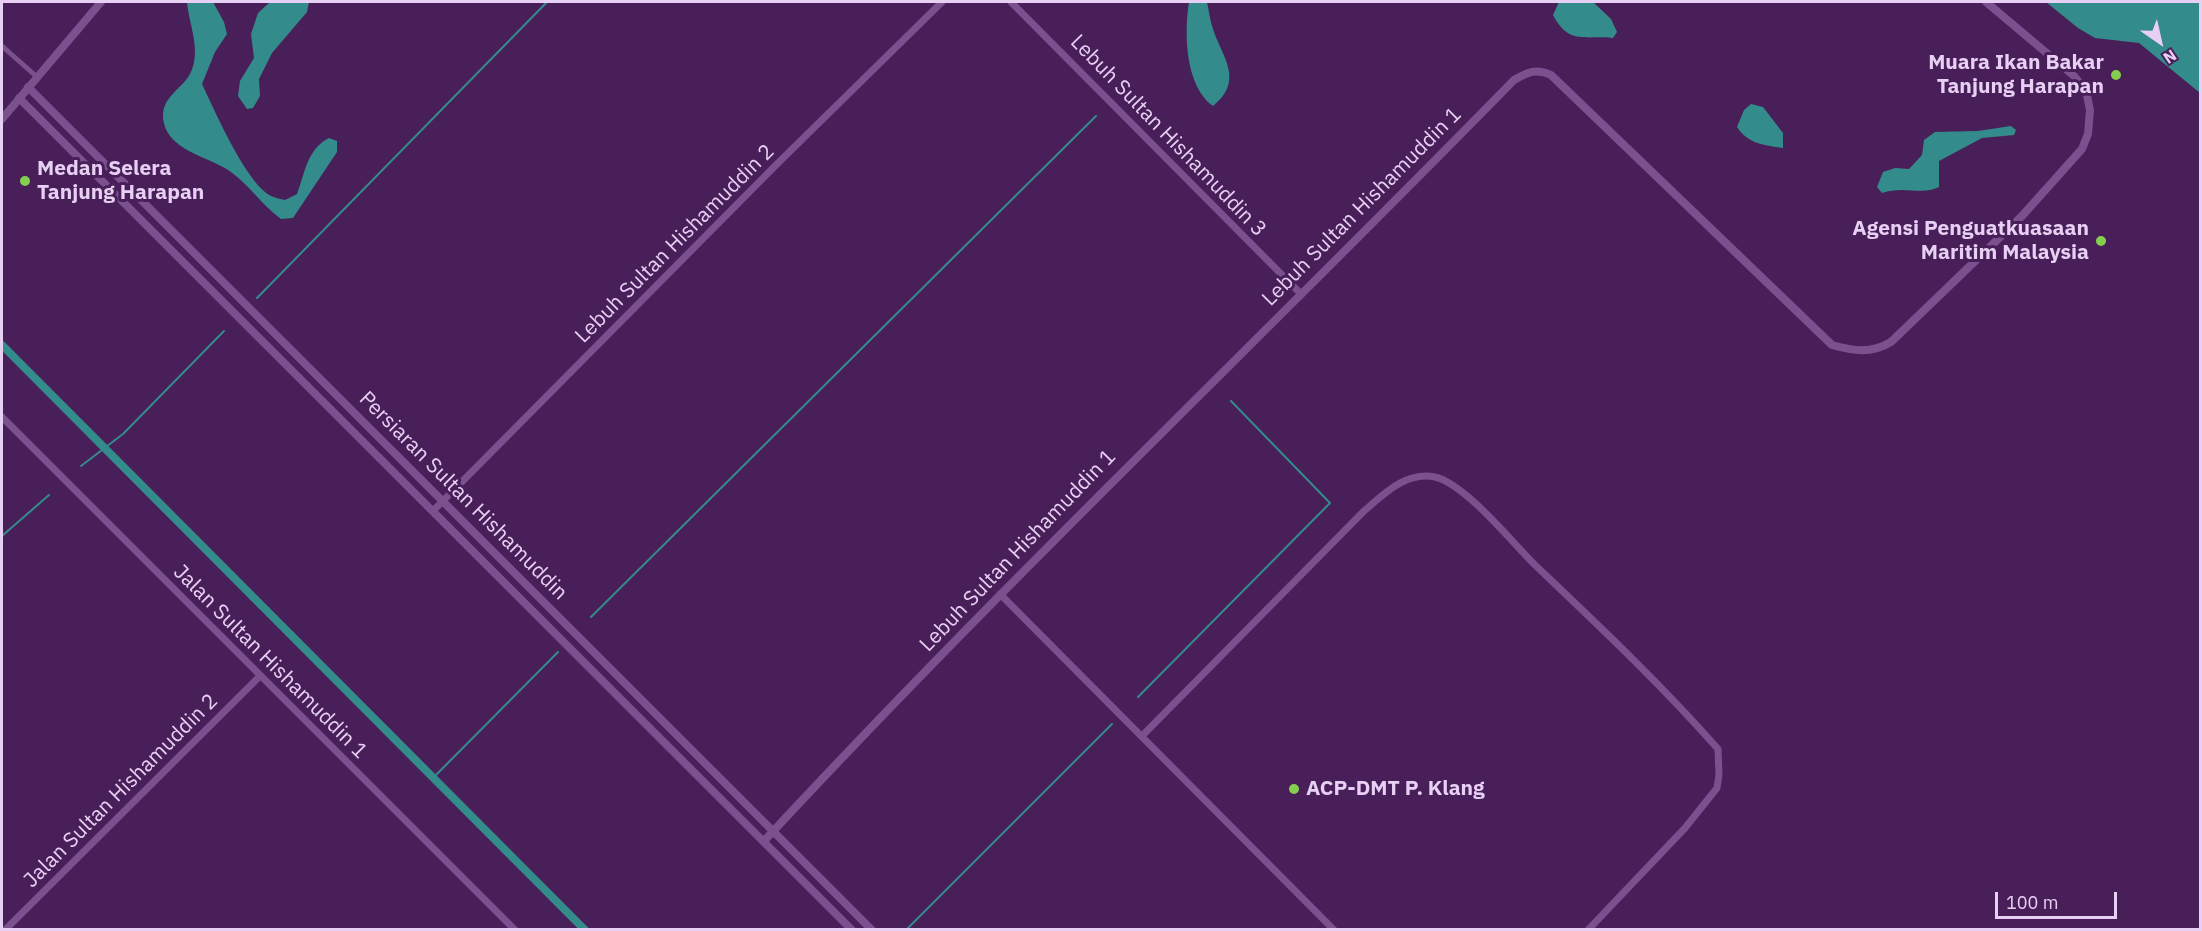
<!DOCTYPE html>
<html>
<head>
<meta charset="utf-8">
<style>
	body { margin:0 }
	#map { position:relative; width:2202px; height:931px; overflow:hidden; background:#481f59; font-family:"IBM Plex Sans",sans-serif }
	canvas { display:block }
	.frame { position:absolute; inset:0; border:3px solid #e7d0f3; pointer-events:none }
	.north { position:absolute; left:2130px; top:12px; width:60px; height:60px; -webkit-text-stroke:4px #481f59; paint-order:stroke; rotate:146deg; font-size:16px; font-weight:700; line-height:24px; text-align:center; color:#e7d0f3 }
	.north::after { content:''; display:block; margin:auto; width:21px; height:27px; background:#e7d0f3; clip-path:polygon(50% 0,100% 100%,50% 72%,0 100%) }
	.scale { position:absolute; left:1995px; top:892px; width:122px; height:27px; box-sizing:border-box; border:3px solid #e7d0f3; border-top:0; padding-left:8px; font-size:18px; line-height:21px; white-space:nowrap; color:#e7d0f3; -webkit-text-stroke:4px #481f59; paint-order:stroke }
</style>
</head>
<body>
<div id="map">
<canvas width="2202" height="931"></canvas>
<div class="frame"></div>
<div class="north">N</div>
<div class="scale">100 m</div>
</div>
<script>
const context = document.querySelector('canvas').getContext('2d');
context.lineJoin = 'round';
function paint(path, color) { context.fillStyle = color; context.fill(path, 'evenodd'); }
function stroke(path, color, width, dash) { context.strokeStyle = color; context.lineWidth = width; context.lineCap = dash ? 'butt' : 'round'; context.setLineDash(dash || []); context.stroke(path); }
function write(font, color, halo, rows, align = 'center') {
  context.font = font + ' "IBM Plex Sans",sans-serif'; context.lineWidth = 6; context.setLineDash([]); context.textBaseline = 'middle'; context.strokeStyle = halo; context.fillStyle = color; for (const [text, x, y, turn = 0] of rows) {
    context.save(); context.translate(x, y); context.rotate((+turn || 0) * Math.PI / 180); context.textAlign = isNaN(turn) ? turn : align; if (halo) context.strokeText(text, 0, 0); context.fillText(text, 0, 0); context.restore();
  }
}
paint(new Path2D(`
	M187,2h26l11,20 3,12 -12,18 -13,32c13,27 44,99 69,112 4,2 10,3 14,4l12,-6c8,-21 10,-45 32,-56l8,3v11l-44,66 -12,1c-19,-14 -31,-33 -50,-47 -21,-16 -67,-21 -68,-56 0,-20 19,-27 27,-42 12,-23 -1,-49 -3,-72z
	M270,2h39l-2,10 -35,41 -13,26 1,17 -7,12 -6,1 -9,-13 2,-15 14,-23 -3,-24 7,-21z
	M1189,2h18c2,9 3,19 6,27 9,28 32,51 0,77 -28,-20 -29,-73 -24,-104z
	M1559,2h34l18,17 6,13 -4,6c-30,-3 -44,7 -60,-23z
	M2046,2h154v91l-61,-50 -44,-5 -17,-10z
	M1751,104l12,3 20,26v15c-19,-3 -35,-4 -46,-21l7,-17z
	M2011,126l5,4 -2,5 -32,3 -43,23v26c-17,9 -35,-2 -57,6l-5,-6 6,-15 12,-4 14,1 13,-14 2,-15 11,-8 43,-1z`), '#348b8b');
stroke(new Path2D(`
	M257,298l290,-296
	M81,466l42,-32 101,-103
	M2,536l47,-41
	M591,617l505,-501
	M1138,697l192,-194 -99,-102
	M433,778l125,-126
	M906,930l206,-206`), '#348b8b', 2);
stroke(new Path2D(`
	M2,345l583,585`), '#348b8b', 8);
stroke(new Path2D(`
	M2,46l35,31`), '#7a508e', 5);
stroke(new Path2D(`
	M1011,2l290,292
	M2,417l513,513
	M433,511l342,-345 167,-164
	M1000,594l334,336
	M1142,736l222,-225c20,-17 42,-40 71,-34 30,7 76,64 99,87 63,60 126,119 184,185l1,26 -2,13 -32,40 -97,102
	M5,930l255,-254`), '#7a508e', 7);
stroke(new Path2D(`
	M28,87l844,843
	M19,98l833,832
	M2,119l99,-117
	M764,841c242,-261 501,-506 750,-761 14,-8 22,-12 37,-5l281,270c21,6 39,9 59,-3l131,-126 60,-67 6,-15 2,-24 -4,-19 -12,-15 -88,-74`), '#7a508e', 8);
for (const [x, y, r, color] of [
	[2116,75,6,"#84d04e"],
	[25,181,6,"#84d04e"],
	[2101,241,6,"#84d04e"],
	[1294,789,6,"#84d04e"]
]) { const dot = new Path2D(); dot.arc(x, y, r, 0, 2 * Math.PI); context.fillStyle = color; context.fill(dot); stroke(dot, '#481f59', 2); }
write('bold 21px', '#e7d0f3', '#481f59', [
	["Muara Ikan Bakar",2104,63],
	["Tanjung Harapan",2104,87],
	["Medan Selera",37,169,"left"],
	["Tanjung Harapan",37,193,"left"],
	["Agensi Penguatkuasaan",2089,229],
	["Maritim Malaysia",2089,253],
	["ACP-DMT P. Klang",1306,789,"left"]
], 'right');
write('21px', '#e7d0f3', '#481f59', [
	["Lebuh Sultan Hishamuddin 3",1168,136,46],
	["Lebuh Sultan Hishamuddin 1",1362,207,-45],
	["Lebuh Sultan Hishamuddin 2",675,244,-45],
	["Persiaran Sultan Hishamuddin",463,496,45],
	["Lebuh Sultan Hishamuddin 1",1018,551,-46],
	["Jalan Sultan Hishamuddin 1",270,662,45],
	["Jalan Sultan Hishamuddin 2",121,791,-45]
]);
</script>
</body>
</html>
